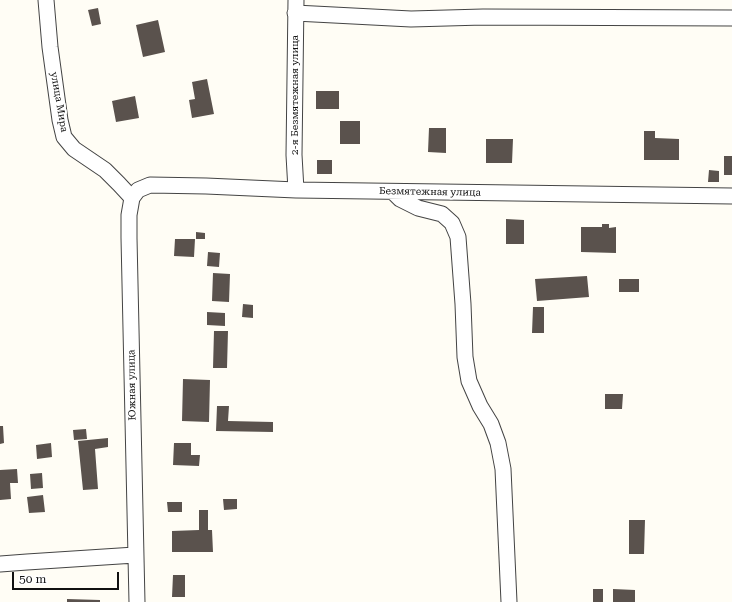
<!DOCTYPE html>
<html>
<head>
<meta charset="utf-8">
<style>
	body { margin:0 }
	#map { position:relative; width:732px; height:602px; overflow:hidden; background:#fffdf5; font-family:"Roboto Serif",serif }
	canvas { display:block }
	.scale { position:absolute; left:12px; top:572px; width:107px; height:18px; box-sizing:border-box; border:2px solid #111; border-top:0; padding-left:5px; font-size:12px; line-height:14px; white-space:nowrap; color:#111; -webkit-text-stroke:3px #fff; paint-order:stroke }
</style>
</head>
<body>
<div id="map">
<canvas width="732" height="602"></canvas>
<div class="scale">50 m</div>
</div>
<script>
const context = document.querySelector('canvas').getContext('2d');
context.lineJoin = 'round';
function paint(path, color) { context.fillStyle = color; context.fill(path, 'evenodd'); }
function stroke(path, color, width, dash) { context.strokeStyle = color; context.lineWidth = width; context.lineCap = dash ? 'butt' : 'round'; context.setLineDash(dash || []); context.stroke(path); }
function write(font, color, halo, rows, align = 'center') {
  context.font = font + ' "Roboto Serif",serif'; context.lineWidth = 4; context.setLineDash([]); context.textBaseline = 'middle'; context.strokeStyle = halo; context.fillStyle = color; for (const [text, x, y, turn = 0] of rows) {
    context.save(); context.translate(x, y); context.rotate((+turn || 0) * Math.PI / 180); context.textAlign = isNaN(turn) ? turn : align; if (halo) context.strokeText(text, 0, 0); context.fillText(text, 0, 0); context.restore();
  }
}
paint(new Path2D(`
	M98,8l3,16 -9,2 -4,-16z
	M158,20l7,32 -22,5 -7,-32z
	M207,79l7,35 -22,4 -3,-18 6,-1 -3,-17z
	M316,91h23v18h-23z
	M135,96l4,22 -23,4 -4,-21z
	M340,121h20v23h-20z
	M429,128h17v25l-18,-1z
	M644,131h11v7l24,1v21h-35z
	M486,139h27l-1,24h-26z
	M724,156h8v19h-8z
	M317,160h15v14h-15z
	M709,170l10,1v11h-11z
	M506,219l18,1v24h-18z
	M602,224h7v4l7,-1v26l-35,-1v-25h21z
	M196,232l9,1v6h-9z
	M175,239h20l-1,18 -20,-1z
	M208,252l12,1 -1,14 -12,-1z
	M213,273l17,1 -1,28 -17,-1z
	M587,276l2,21 -52,4 -2,-22z
	M619,279h20v13h-20z
	M243,304l10,1v13l-11,-1z
	M533,307h11v26h-12z
	M207,312l18,1v13l-18,-1z
	M214,331h14l-1,37h-14z
	M183,379l27,1 -1,42 -27,-1z
	M605,394h18l-1,15h-17z
	M217,406h12l-1,15 45,1v10l-57,-1z
	M0,426h3l1,17 -4,1z
	M86,429l1,10 -13,1 -1,-10z
	M108,438v9l-13,2 3,40 -15,1 -5,-49z
	M51,443l1,14 -15,2 -1,-14z
	M174,443h17v12h9l-1,11 -26,-1z
	M17,469l1,14h-8l1,16 -11,1v-30z
	M42,473l1,15 -12,1 -1,-15z
	M43,495l2,17 -16,1 -2,-16z
	M223,499h14v10l-13,1z
	M167,502h15v10h-14z
	M199,510h9v20h4l1,22h-41v-21l27,-1z
	M629,520h16l-1,34h-15z
	M173,575h12v22h-13z
	M593,589h10v13h-10z
	M613,589l22,1v12h-22z
	M67,599l33,1v2h-33z`), '#5a524d');
const minor = new Path2D(`
	M46,0l4,47 10,73 4,17 10,12 31,21 14,14 13,14
	M296,0l-2,155 2,35
	M295,13l116,6 72,-2 249,1
	M393,192l7,7 18,9 24,6 10,9 6,14 5,67 2,53 4,24 11,25 11,18 7,19 5,26 6,133
	M132,198l6,-8 12,-5 56,1 90,4 436,6
	M132,198l-3,17v23l8,364
	M0,564l27,-2 108,-7`);
stroke(minor, '#444', 17);
stroke(minor, '#fff', 15);
write('10px', '#111', '#fff', [
	["2-я Безмятежная улица",295,95,-90],
	["улица Мира",59,102,80],
	["Безмятежная улица",430,192,1],
	["Южная улица",132,385,-91]
]);
</script>
</body>
</html>
